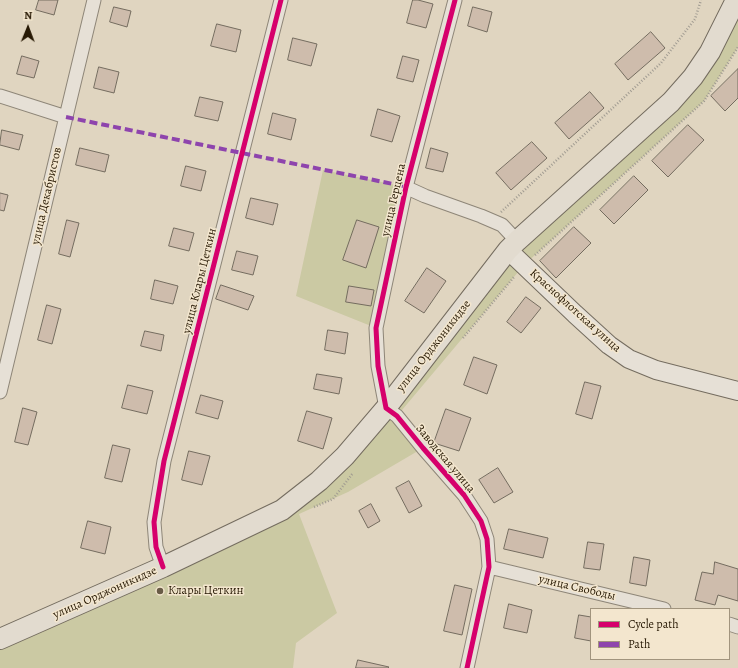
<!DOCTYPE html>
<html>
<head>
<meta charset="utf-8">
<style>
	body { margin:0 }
	#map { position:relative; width:738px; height:668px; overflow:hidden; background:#e0d5c0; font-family:Alegreya,serif }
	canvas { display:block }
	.legend { position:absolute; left:590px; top:608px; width:140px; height:52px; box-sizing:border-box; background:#f3e6ce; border:1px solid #a1947d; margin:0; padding:5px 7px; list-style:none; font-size:12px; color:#271904 }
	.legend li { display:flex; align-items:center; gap:8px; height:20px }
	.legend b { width:20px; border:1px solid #a1947d }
	.north { position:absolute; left:8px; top:8px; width:40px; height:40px; -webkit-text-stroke:3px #f3e6ce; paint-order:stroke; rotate:1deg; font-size:11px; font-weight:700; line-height:16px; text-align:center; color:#271904 }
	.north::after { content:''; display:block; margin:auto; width:14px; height:18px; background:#271904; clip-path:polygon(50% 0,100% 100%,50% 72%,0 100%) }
</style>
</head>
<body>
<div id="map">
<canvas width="738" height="668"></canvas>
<ul class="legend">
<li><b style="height:5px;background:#d6006c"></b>Cycle path</li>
<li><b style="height:5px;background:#8e44ad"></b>Path</li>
</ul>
<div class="north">N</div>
</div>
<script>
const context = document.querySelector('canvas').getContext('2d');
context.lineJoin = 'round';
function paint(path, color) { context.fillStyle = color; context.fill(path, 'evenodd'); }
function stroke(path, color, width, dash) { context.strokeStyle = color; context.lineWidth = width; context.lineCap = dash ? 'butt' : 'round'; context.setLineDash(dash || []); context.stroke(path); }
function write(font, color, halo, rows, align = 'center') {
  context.font = font + ' Alegreya,serif'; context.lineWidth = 3; context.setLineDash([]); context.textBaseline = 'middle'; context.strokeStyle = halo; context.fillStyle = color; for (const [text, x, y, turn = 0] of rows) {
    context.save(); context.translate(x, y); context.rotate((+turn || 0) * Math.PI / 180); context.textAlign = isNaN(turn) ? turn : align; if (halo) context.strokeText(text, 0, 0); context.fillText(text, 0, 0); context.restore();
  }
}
paint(new Path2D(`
	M738,0v47l-34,54 -180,164 -127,151 26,32 -75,44 -49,22 38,99 -41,30 -3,25h-293v-29l163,-72 156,-87 189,-230 163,-148z
	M323,170l83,17 -30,141 -80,-32z`), '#cbc9a3');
const building = new Path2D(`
	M39,0h19l-4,15 -18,-5z
	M413,0h5l15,4 -7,24 -19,-5z
	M114,7l17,4 -4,16 -17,-5z
	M473,7l19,5 -5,20 -19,-6z
	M217,24l24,6 -5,22 -25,-6z
	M651,32l14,16 -37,32 -13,-16z
	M293,38l24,6 -6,22 -23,-6z
	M22,56l17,5 -5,17 -17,-4z
	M403,56l16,4 -6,22 -16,-4z
	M99,67l20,5 -5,21 -20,-5z
	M738,69v29l-13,13 -14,-15z
	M590,92l14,16 -35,31 -14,-16z
	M200,97l23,5 -5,19 -23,-5z
	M378,109l22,7 -8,26 -21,-6z
	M273,113l23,6 -5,21 -23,-6z
	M688,125l16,15 -36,37 -16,-16z
	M2,130l21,5 -4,15 -19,-5z
	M532,142l15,16 -36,32 -15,-17z
	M80,148l29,7 -4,17 -29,-7z
	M431,148l17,5 -5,19 -17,-4z
	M186,166l20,5 -5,20 -20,-5z
	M634,176l14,14 -34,34 -14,-14z
	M0,193l8,2 -4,16 -4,-1z
	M251,198l27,6 -5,21 -27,-7z
	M67,220l12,3 -9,34 -11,-3z
	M357,220l22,7 -13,41 -23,-8z
	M574,227l17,16 -35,35 -16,-17z
	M174,228l20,5 -5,18 -20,-5z
	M237,251l21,5 -5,19 -21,-5z
	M427,268l19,13 -22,32 -19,-12z
	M155,280l23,6 -5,18 -22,-5z
	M221,285l33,11 -6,14 -32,-11z
	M349,286l25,4 -3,16 -25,-4z
	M526,297l15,11 -20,25 -14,-11z
	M47,305l14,4 -9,35 -14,-4z
	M328,330l20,3 -3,21 -20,-4z
	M145,331l19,4 -3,16 -20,-5z
	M474,357l23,8 -10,29 -23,-9z
	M317,374l25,4 -3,16 -25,-5z
	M585,382l16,4 -9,33 -16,-5z
	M128,385l25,6 -6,23 -25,-6z
	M201,395l22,6 -5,18 -22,-6z
	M23,408l14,4 -9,33 -13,-3z
	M446,409l25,9 -12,33 -25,-8z
	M307,411l25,7 -9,31 -25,-8z
	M113,445l17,4 -8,33 -17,-4z
	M189,451l21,5 -8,29 -20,-5z
	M498,468l15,24 -19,11 -15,-23z
	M409,481l13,25 -13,7 -13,-25z
	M371,504l9,17 -12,7 -9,-17z
	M88,521l23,6 -6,27 -24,-6z
	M509,529l39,9 -5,20 -39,-9z
	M588,542l16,2 -4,26 -16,-2z
	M634,557l16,3 -4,26 -16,-3z
	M715,562l23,7v32l-20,-6 -3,10 -20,-5 7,-28 11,2z
	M455,585l17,4 -10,46 -18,-4z
	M509,604l23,6 -5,23 -23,-5z
	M579,615l12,2v24l-16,-3z
	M358,660l31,7 -1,1h-32z`);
paint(building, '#cebcac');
stroke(building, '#746c5f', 1);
const street = new Path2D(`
	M455,0l-49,187 -30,141 2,38 8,42 11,8 26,32 41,47 17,26 6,18 2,28 -22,101
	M0,96l66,21
	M403,186l22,10 56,20 21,9 15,16
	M0,392l94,-392
	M163,567l-7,-20 -2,-25 10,-61 117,-461
	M489,567l175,42
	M729,624l9,3`);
const secondary = new Path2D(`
	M508,250l67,64 34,31 20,14 27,11 82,21`);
const primary = new Path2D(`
	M0,639l163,-72 119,-57 37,-29 26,-25 41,-48 122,-158 9,-9 154,-139 22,-25 17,-25 26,-52`);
stroke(street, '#8e8678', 15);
stroke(secondary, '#746c5f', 20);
stroke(primary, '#746c5f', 22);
stroke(new Path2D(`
	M501,212l160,-149 34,-44 6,-19
	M535,255l169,-154 34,-54
	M463,338l51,-61
	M314,507l19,-8 20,-26`), '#a09b91', 2.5, [1, 2]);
stroke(street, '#e6e0d6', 13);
stroke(secondary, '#e6e0d6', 18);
stroke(primary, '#e2dbcf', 20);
stroke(new Path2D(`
	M66,117l337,69`), '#8e44ad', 4, [8, 4]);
stroke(new Path2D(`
	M455,0l-49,187 -30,141 2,38 8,42 11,8 26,32 41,47 17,26 6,18 2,28 -22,101
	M163,567l-7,-20 -2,-25 10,-61 117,-461`), '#d6006c', 5);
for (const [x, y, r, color] of [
	[160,591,4,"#685b46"]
]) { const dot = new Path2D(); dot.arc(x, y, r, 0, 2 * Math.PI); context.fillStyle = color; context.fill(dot); stroke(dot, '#f3e6ce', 1.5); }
write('12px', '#271904', '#f3e6ce', [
	["улица Декабристов",47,196,-77],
	["улица Герцена",394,200,-77],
	["улица Клары Цеткин",200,281,-76],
	["Краснофлотская улица",575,311,42],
	["улица Орджоникидзе",434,346,-52],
	["Заводская улица",445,459,50],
	["улица Свободы",577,588,13],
	["улица Орджоникидзе",105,593,-24]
]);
write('12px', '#271904', '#f3e6ce', [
	["Клары Цеткин",168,591]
], 'left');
</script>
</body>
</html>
